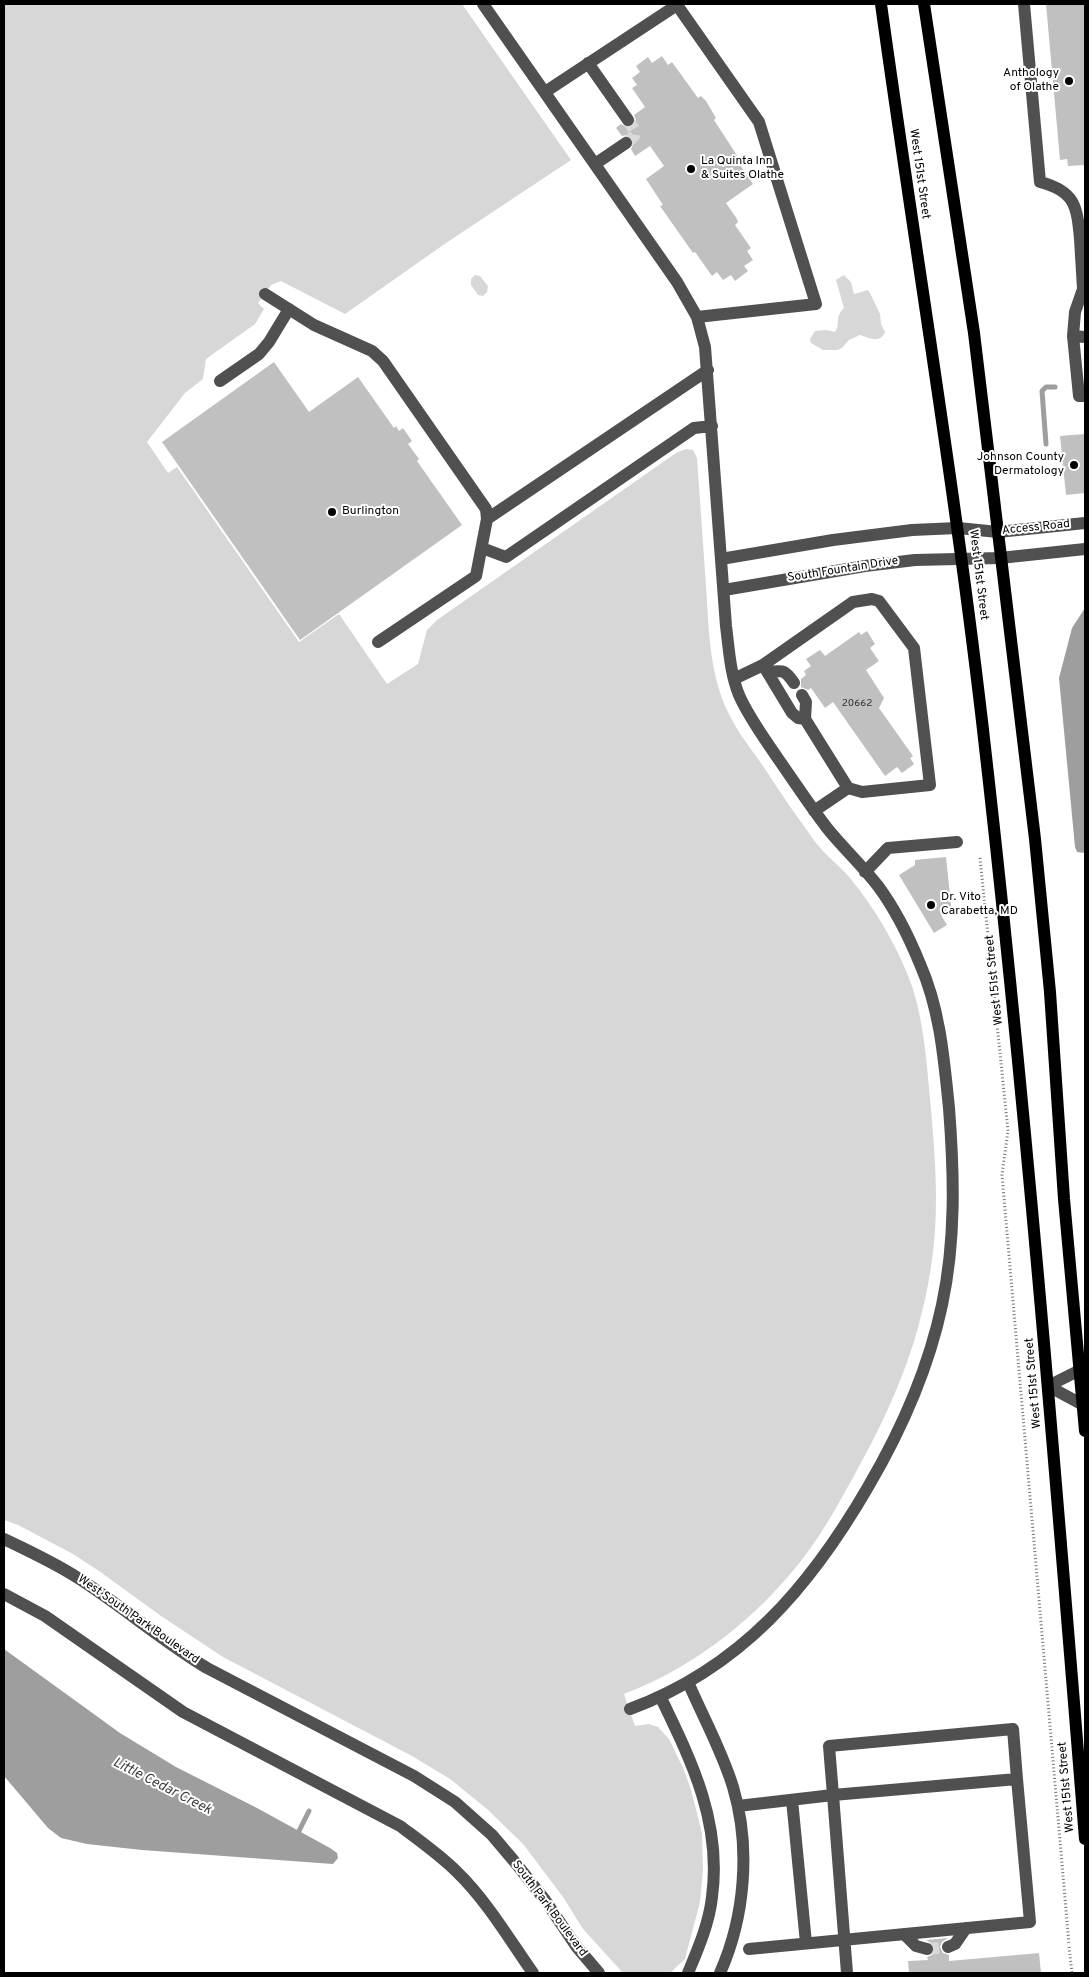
<!DOCTYPE html>
<html>
<head>
<meta charset="utf-8">
<style>
	body { margin:0 }
	#map { position:relative; width:1089px; height:1977px; overflow:hidden; background:#fff; font-family:Overpass,sans-serif }
	canvas { display:block }
	.frame { position:absolute; inset:0; border:5px solid #000; pointer-events:none }
</style>
</head>
<body>
<div id="map">
<canvas width="1089" height="1977"></canvas>
<div class="frame"></div>
</div>
<script>
const context = document.querySelector('canvas').getContext('2d');
context.lineJoin = 'round';
function paint(path, color) { context.fillStyle = color; context.fill(path, 'evenodd'); }
function stroke(path, color, width, dash) { context.strokeStyle = color; context.lineWidth = width; context.lineCap = dash ? 'butt' : 'round'; context.setLineDash(dash || []); context.stroke(path); }
function write(font, color, halo, rows, align = 'center') {
  context.font = font + ' Overpass,sans-serif'; context.lineWidth = 4; context.setLineDash([]); context.textBaseline = 'middle'; context.strokeStyle = halo; context.fillStyle = color; for (const [text, x, y, turn = 0] of rows) {
    context.save(); context.translate(x, y); context.rotate((+turn || 0) * Math.PI / 180); context.textAlign = isNaN(turn) ? turn : align; if (halo) context.strokeText(text, 0, 0); context.fillText(text, 0, 0); context.restore();
  }
}
paint(new Path2D(`
	M4,4h458l109,156 -125,83 -101,71 -64,-33 -10,4 -13,18 6,6 -9,15 -49,35 -3,20 -18,14 -38,49 21,31 9,-6 122,175 40,-28 48,70 31,-20 9,-34 10,-10 239,-167 10,-4 7,1 4,8c3,43 6,85 9,128 3,43 3,87 22,126 10,22 26,40 39,60 14,22 29,43 44,64 10,16 27,28 39,42 27,33 49,71 63,111 12,39 14,80 18,120 4,48 8,95 2,143 -10,82 -37,148 -77,220 -16,29 -32,59 -52,85 -45,59 -110,111 -180,137l11,32 14,-2 9,3 11,12 15,31 7,20 11,43 1,37 -3,32 -15,57 -15,14h-47l-40,-44 -20,-32 -40,-53 -36,-35 -37,-30 -38,-23 -189,-99 -62,-41 -62,-45 -26,-17 -55,-29 -14,-5z
	M475,275l5,1 8,10 -1,6 -4,4 -5,-1 -7,-10v-6z
	M844,275l7,7 3,12 14,-4 2,3 10,21 1,10 4,8c-5,12 -16,6 -25,3l-11,5 -7,8 -5,2h-14l-12,-7 -1,-4 5,-8 11,-1 9,2c6,-8 -1,-15 9,-24l-8,-28z`), '#d7d7d7');
paint(new Path2D(`
	M1085,608v245l-8,-1 -2,-5 -16,-169 13,-50z
	M4,1649l116,84 56,34 81,41 73,40 7,5 1,5 -5,6 -191,-14 -55,-6 -26,-6 -13,-10 -44,-52z`), '#9e9e9e');
stroke(new Path2D(`
	M1046,444l-4,-53 4,-4h9
	M297,1835l12,-24`), '#9e9e9e', 5);
paint(new Path2D(`
	M1046,4h39v161l-17,1 -1,-7 -7,1z
	M662,56l6,9 4,-3 26,36 3,-2 5,5 10,17 -2,2 24,37 -2,2 17,25 -27,19 11,16 1,3 -3,3 16,23 -4,3 6,9 -9,6 4,5 -13,10 -4,-6 -8,5 -6,-8 -5,4 -17,-24 -2,1 -33,-47 3,-1 -17,-26 18,-13 -14,-20 -15,10 -4,-7 3,-6 -2,-5 -6,-3 -4,1 -6,-8 5,-4 7,4 5,-2 3,-6 -2,-5 11,-8 -13,-19 5,-3 -5,-7 8,-6 -4,-6 12,-9 4,6z
	M274,362l35,50 49,-35 36,51 2,-2 3,5 4,-3 9,13 -4,3 11,15 -2,2 45,64 -162,115 -138,-198z
	M1085,434v59l-19,2 -6,-59z
	M867,631l8,13 -5,4 9,13 -13,9 18,28 -5,10 34,48 -3,2 4,6 -12,9 -5,-6 -12,9 -52,-74 -8,6 -14,-20 -3,2 -7,-3v-8l5,-4 -2,-4 7,-5 -5,-7 14,-9 5,6 34,-24 2,3z
	M946,857l6,57 -11,1 6,10 -13,8 -35,-58 16,-10v-5z
	M948,1938l-6,4 -2,5 3,6 6,2v6l90,-8 2,20h-132l-1,-12 20,-1 -1,-3 5,-2 3,-3 -2,-8 -7,-4z`), '#c0c0c0');
stroke(new Path2D(`
	M626,143l8,-7 1,-5 -7,-11
	M927,1949l21,-2`), '#d9d9d9', 12, [12, 6]);
stroke(new Path2D(`
	M980,858l28,273 -6,44 67,769
	M1069,1947l3,26`), '#727272', 3, [1, 2.5]);
stroke(new Path2D(`
	M483,4l194,278 20,35 8,30 21,279c3,23 4,47 13,69 10,23 26,44 40,65 16,23 31,46 48,68 16,20 35,37 51,58 17,23 31,51 42,78 20,45 24,95 29,144 5,65 7,132 -7,197 -14,66 -40,124 -74,182 -58,100 -127,181 -238,222
	M1024,4l16,178c35,9 37,24 40,57 1,17 2,33 3,50l2,3
	M588,63l40,57
	M545,92l132,-87 82,117 57,182 -119,13
	M595,164l31,-21
	M265,294l49,31 58,26 11,10 103,148 1,10 -11,57 -98,66
	M1073,336l2,-24 8,-23
	M1085,337l-12,-1 6,60h6
	M220,381l39,-27 10,-12 20,-33
	M487,519l221,-149
	M482,548l24,9 188,-129 18,-2
	M721,559l112,-19 79,-10 46,-2 40,4 87,-9
	M724,590l141,-24 50,-6 85,-2 85,-9
	M768,672c16,-2 17,-2 26,11
	M734,679l29,-14 90,-63 19,-3 7,2 35,47 16,137 -68,7 -14,-4 -43,-69 -7,-1 -6,-5 -29,-48
	M802,695l4,7 -1,17
	M814,811l34,-23
	M865,872l23,-24 69,-6
	M1048,1386l37,20
	M1048,1386l32,-16h5
	M4,1539c25,12 51,24 74,39 44,28 84,63 129,90l207,108 41,26 37,33 22,26 31,39 31,46 23,27
	M4,1594l41,22 138,96 217,114c20,15 40,29 57,46 30,29 52,67 76,101
	M688,1682c15,35 34,69 45,105 18,60 12,130 -13,186
	M661,1698c31,64 61,125 51,199 -3,27 -14,52 -24,76
	M792,1800l14,143
	M738,1806l95,-11 14,178
	M904,1934l12,12 11,3
	M948,1947l7,-3 11,-16
	M749,1949l281,-27 -13,-143 -184,16 -4,-49 184,-17 4,50`), '#505050', 12);
stroke(new Path2D(`
	M881,4c33,239 73,477 101,717 43,372 73,745 103,1118
	M924,4l50,329 61,506 15,153 14,207 21,232`), '#000', 12);
for (const [x, y, r, color] of [
	[1069,81,5,"#000"],
	[691,169,5,"#000"],
	[1074,465,5,"#000"],
	[332,512,5,"#000"],
	[931,905,5,"#000"]
]) { const dot = new Path2D(); dot.arc(x, y, r, 0, 2 * Math.PI); context.fillStyle = color; context.fill(dot); stroke(dot, '#fff', 2); }
write('10px', '#303030', null, [
	["20662",857,704]
]);
write('12px', '#000', '#fff', [
	["Anthology",1059,74,"right"],
	["of Olathe",1059,88,"right"],
	["La Quinta Inn",701,162],
	["& Suites Olathe",701,176],
	["Johnson County",1064,458,"right"],
	["Dermatology",1064,472,"right"],
	["Burlington",342,512],
	["Dr. Vito",941,898],
	["Carabetta, MD",941,912]
], 'left');
write('12px', '#000', '#fff', [
	["West 151st Street",919,174,82],
	["Access Road",1036,528,-6],
	["South Fountain Drive",843,570,-9],
	["West 151st Street",978,575,83],
	["West 151st Street",995,980,-96],
	["West 151st Street",1034,1383,-95],
	["West South Park Boulevard",138,1620,35],
	["West 151st Street",1067,1787,-95],
	["South Park Boulevard",549,1909,53]
]);
write('italic 14px', '#3f3f3f', '#fff', [
	["Little Cedar Creek",162,1787,27]
]);
</script>
</body>
</html>
